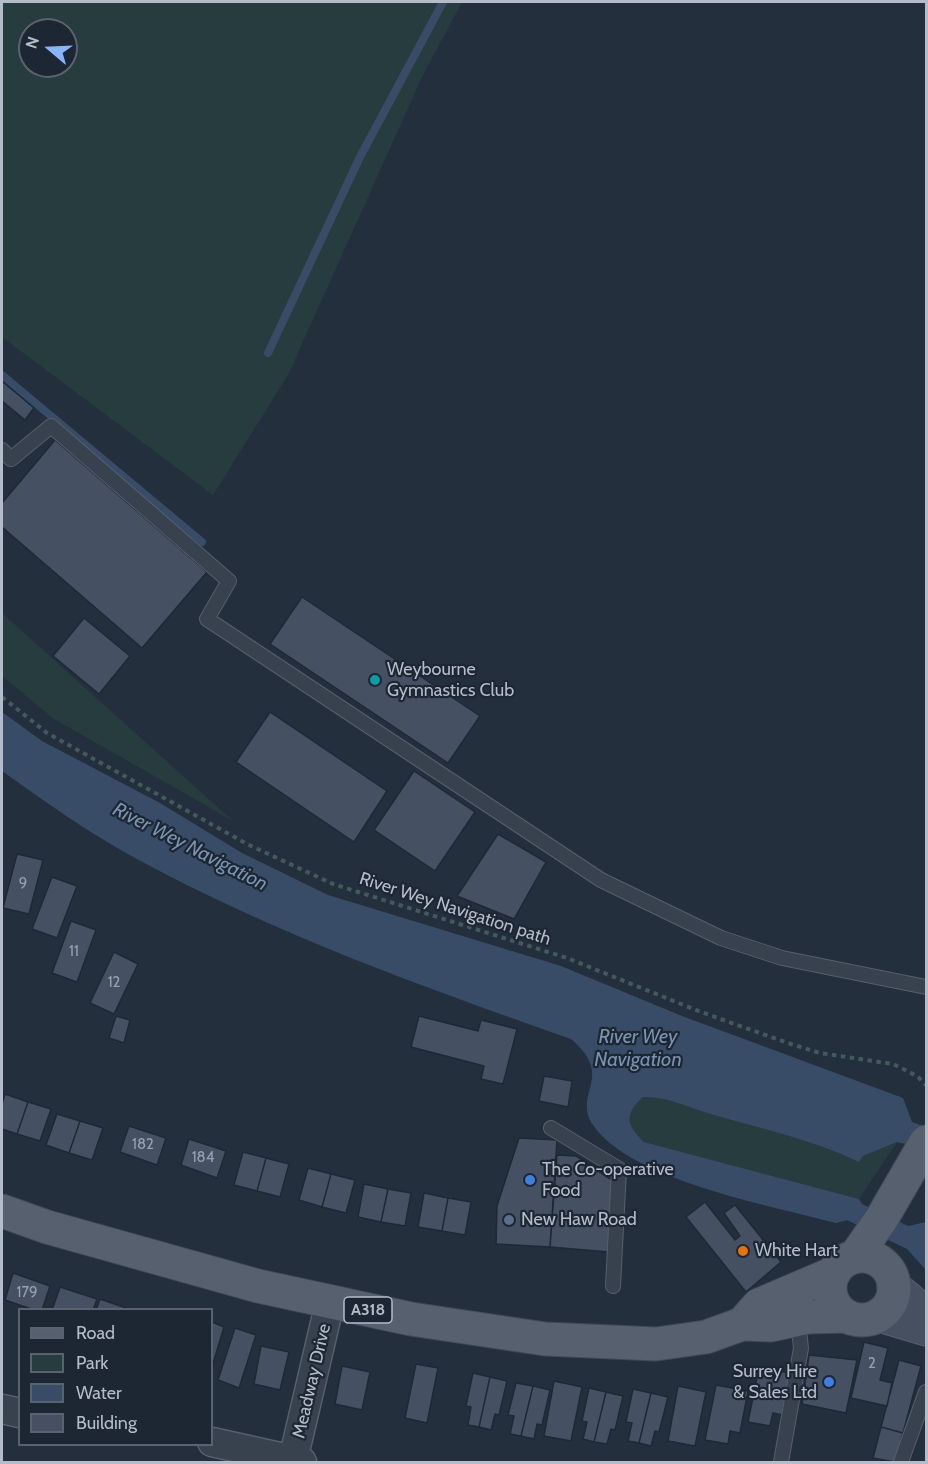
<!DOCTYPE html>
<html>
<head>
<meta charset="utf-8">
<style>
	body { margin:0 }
	#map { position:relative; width:928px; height:1464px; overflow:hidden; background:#242f3e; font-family:Cabin,sans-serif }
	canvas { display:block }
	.frame { position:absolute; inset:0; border:3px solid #b4bcc9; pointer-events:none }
	.legend { position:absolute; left:18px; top:1308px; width:195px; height:138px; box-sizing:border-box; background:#1d2633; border:2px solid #59626f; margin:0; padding:8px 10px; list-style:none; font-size:18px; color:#b4bcc9 }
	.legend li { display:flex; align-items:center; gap:12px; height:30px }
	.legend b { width:30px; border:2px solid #59626f }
	.north { position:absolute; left:18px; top:18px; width:60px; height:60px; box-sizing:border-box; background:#1d2633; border:2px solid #59626f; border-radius:50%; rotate:289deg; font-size:16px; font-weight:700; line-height:24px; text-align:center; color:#b4bcc9 }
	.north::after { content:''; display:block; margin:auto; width:21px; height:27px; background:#8ab4f8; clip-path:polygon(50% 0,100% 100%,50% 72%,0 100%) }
</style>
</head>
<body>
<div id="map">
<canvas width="928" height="1464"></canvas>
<div class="frame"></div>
<ul class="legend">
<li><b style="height:8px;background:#56606e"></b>Road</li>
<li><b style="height:16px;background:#263c3f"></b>Park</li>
<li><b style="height:16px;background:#394c67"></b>Water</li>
<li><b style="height:16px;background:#455162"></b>Building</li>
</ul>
<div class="north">N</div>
</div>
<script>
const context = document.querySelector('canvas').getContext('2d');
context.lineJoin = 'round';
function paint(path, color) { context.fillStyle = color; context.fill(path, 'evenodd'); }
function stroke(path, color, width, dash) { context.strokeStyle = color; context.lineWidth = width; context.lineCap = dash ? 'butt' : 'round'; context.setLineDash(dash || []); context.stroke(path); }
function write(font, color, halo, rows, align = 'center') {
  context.font = font + ' Cabin,sans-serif'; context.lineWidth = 4.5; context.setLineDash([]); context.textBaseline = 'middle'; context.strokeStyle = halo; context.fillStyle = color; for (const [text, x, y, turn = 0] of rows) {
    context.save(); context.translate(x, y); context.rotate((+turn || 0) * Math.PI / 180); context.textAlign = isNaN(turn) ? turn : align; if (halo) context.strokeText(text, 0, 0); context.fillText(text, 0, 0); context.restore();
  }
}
paint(new Path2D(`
	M2,2h460l-40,75 -134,298 -75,120 -211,-158zM30,30h36v36h-36z
	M2,613l231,208 -179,-102 -52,-43z
	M643,1097c26,0 46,11 71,18 49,14 99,25 145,47l4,-6 34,-14 -38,57 -215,-57c-18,-18 -20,-27 -1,-45z`), '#263c3f');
paint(new Path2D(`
	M2,712l40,29 118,62 82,50 86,42 233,71 121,50 221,82 9,24 14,5v22l-29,-7 -34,14 -4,6c-46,-22 -96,-33 -145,-47 -25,-7 -45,-18 -71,-18 -19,18 -17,27 1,45l215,57 3,5 46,22 18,-4v48l-19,-21 -60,-29 -11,3c-64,-17 -206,-43 -243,-98 -21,-32 23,-48 -22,-86 -148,-52 -298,-106 -436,-181 -46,-25 -91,-57 -133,-87z`), '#394c67');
stroke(new Path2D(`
	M268,353l92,-196 83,-155
	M2,375l200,167`), '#394c67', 8);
const building = new Path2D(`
	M2,381l32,27 -9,12 -23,-19z
	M55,440l152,132 -65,76 -140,-121v-24z
	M302,597l178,119 -32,47 -178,-119z
	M84,618l46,38 -31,38 -46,-38z
	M270,712l117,79 -33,51 -118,-80z
	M414,771l61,41 -40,59 -61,-41z
	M498,834l48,28 -32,57 -57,-23z
	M17,854l26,6 -14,54 -26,-6z
	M52,877l25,9 -20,52 -25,-9z
	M71,921l25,9 -19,52 -25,-9z
	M114,952l24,12 -24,50 -24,-11z
	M116,1016l14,4 -6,23 -15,-5z
	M419,1016l59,15 3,-11 36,9 -14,55 -22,-5 3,-13 -73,-19z
	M544,1076l28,5 -4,26 -29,-6z
	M5,1094l23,8 -11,32 -15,-5v-25z
	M28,1102l23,7 -11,32 -23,-7z
	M57,1114l23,7 -11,32 -23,-8z
	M80,1121l23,7 -11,32 -23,-7z
	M129,1126l37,12 -9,27 -37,-13z
	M519,1138l38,2 -7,107 -54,-3 1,-38z
	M189,1139l37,12 -9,27 -36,-13z
	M243,1152l23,6 -9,33 -23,-6z
	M557,1155l19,1 37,25 -4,71 -59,-5z
	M266,1158l23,6 -9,33 -23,-6z
	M308,1168l23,6 -9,33 -23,-7z
	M331,1174l24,6 -9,33 -24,-6z
	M364,1184l24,5 -7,33 -23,-5z
	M388,1189l23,4 -6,33 -24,-4z
	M424,1193l24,5 -6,33 -24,-4z
	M448,1198l23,4 -6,33 -23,-4z
	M705,1202l30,38 5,-4 -16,-23 11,-8 46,57 -35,30 -60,-75z
	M13,1273l37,13 -8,24h-8l-29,-10z
	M60,1287l37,12 -4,11h-41z
	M100,1299l32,11h-36z
	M212,1322l12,5 -12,40z
	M235,1328l21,7 -17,53 -21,-8z
	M864,1342l24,6 -8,32 12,3 -5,23 -36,-8z
	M261,1346l28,6 -9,38 -26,-6z
	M809,1355l48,5 -11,53 -44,-9z
	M899,1360l22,6 -18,67 -22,-6z
	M416,1364l22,4 -11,55 -22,-5z
	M342,1366l28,6 -8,38 -27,-6z
	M759,1367l31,6 -8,42 -9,-2 -3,13 -22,-4z
	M473,1373l17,4 -11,50 -11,-2 3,-18 -5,-1z
	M490,1377l17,4 -8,34 -4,-1 -4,16 -12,-3z
	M554,1381l28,6 -11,54 -27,-5z
	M516,1383l17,3 -12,50 -11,-2 4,-18 -6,-1z
	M716,1385l32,6 -8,42 -10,-2 -2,13 -23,-4z
	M533,1386l17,4 -8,35 -5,-1 -3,15 -13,-3z
	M678,1386l28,6 -11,54 -27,-5z
	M589,1388l17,4 -12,50 -11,-3 4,-17 -5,-1z
	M633,1389l18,4 -12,50 -11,-2 4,-18 -6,-1z
	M606,1392l17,4 -8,34 -4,-1 -4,15 -13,-2z
	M651,1393l17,4 -9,35 -4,-1 -4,15 -12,-3z
	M881,1427l22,6 -8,29 -22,-4z`);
paint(building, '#455162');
stroke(building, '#1f2835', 1.5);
const service = new Path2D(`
	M2,450l9,9 40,-33 178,155 -22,38 394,261 120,58 61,20 144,29
	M551,1128l68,41 -6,117
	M781,1462l20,-114 -3,-28
	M901,1462l25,-70`);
const minor = new Path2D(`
	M2,1409l18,4
	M212,1442l90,20
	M293,1460l37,-158`);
const secondary = new Path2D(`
	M894,1287l32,27
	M879,1315l47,14`);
const primary = new Path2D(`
	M2,1211l45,16 211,59 153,33 134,20 111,5 50,-7 36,-13 29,1 37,-8 39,-1
	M830 1288a32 32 0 1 1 64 0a32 32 0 1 1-64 0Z
	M855,1257l27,-39 44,-76
	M742,1324l17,-19 75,-32`);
stroke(service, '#565f6c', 16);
stroke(minor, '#565f6c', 31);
stroke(secondary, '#565f6c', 35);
stroke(primary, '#414a57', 35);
stroke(new Path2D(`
	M2,697l45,36 200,111 86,40 234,74 134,54 90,32 29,9 73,11 24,12 9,9`), '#44595c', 4, [4.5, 4.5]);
stroke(service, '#38414e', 14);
stroke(minor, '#38414e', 28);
stroke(secondary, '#465061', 33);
stroke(primary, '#56606e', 33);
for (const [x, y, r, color] of [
	[375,680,6,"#0f9aa8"],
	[530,1180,6,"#3f7fe0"],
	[509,1220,6,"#5c6f8a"],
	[743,1251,6,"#e8710a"],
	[829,1382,6,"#3f7fe0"]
]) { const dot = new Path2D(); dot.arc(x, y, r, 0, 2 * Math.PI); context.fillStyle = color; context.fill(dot); stroke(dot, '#1d2633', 2); }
write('15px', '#98a1af', null, [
	["9",23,884],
	["11",74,952],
	["12",114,983],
	["182",143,1145],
	["184",203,1158],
	["179",27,1293],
	["2",872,1364]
]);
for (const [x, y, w] of [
	[368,1310,48]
]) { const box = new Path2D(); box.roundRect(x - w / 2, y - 13, w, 26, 4.5); context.fillStyle = '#1d2633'; context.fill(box); stroke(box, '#b4bcc9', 1.5); }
write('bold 16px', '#b4bcc9', null, [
	["A318",368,1310]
]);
write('18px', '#b4bcc9', '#1d2633', [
	["Weybourne",387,670],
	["Gymnastics Club",387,691],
	["The Co-operative",542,1170],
	["Food",542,1191],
	["New Haw Road",521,1220],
	["White Hart",755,1251],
	["Surrey Hire",817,1372,"right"],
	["& Sales Ltd",817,1393,"right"]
], 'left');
write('18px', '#b4bcc9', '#1d2633', [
	["River Wey Navigation path",455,909,18],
	["Meadway Drive",312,1381,-77]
]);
write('italic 20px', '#7c92b1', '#1d2633', [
	["River Wey Navigation",190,847,27],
	["River Wey",638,1037],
	["Navigation",638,1060]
]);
</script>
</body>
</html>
